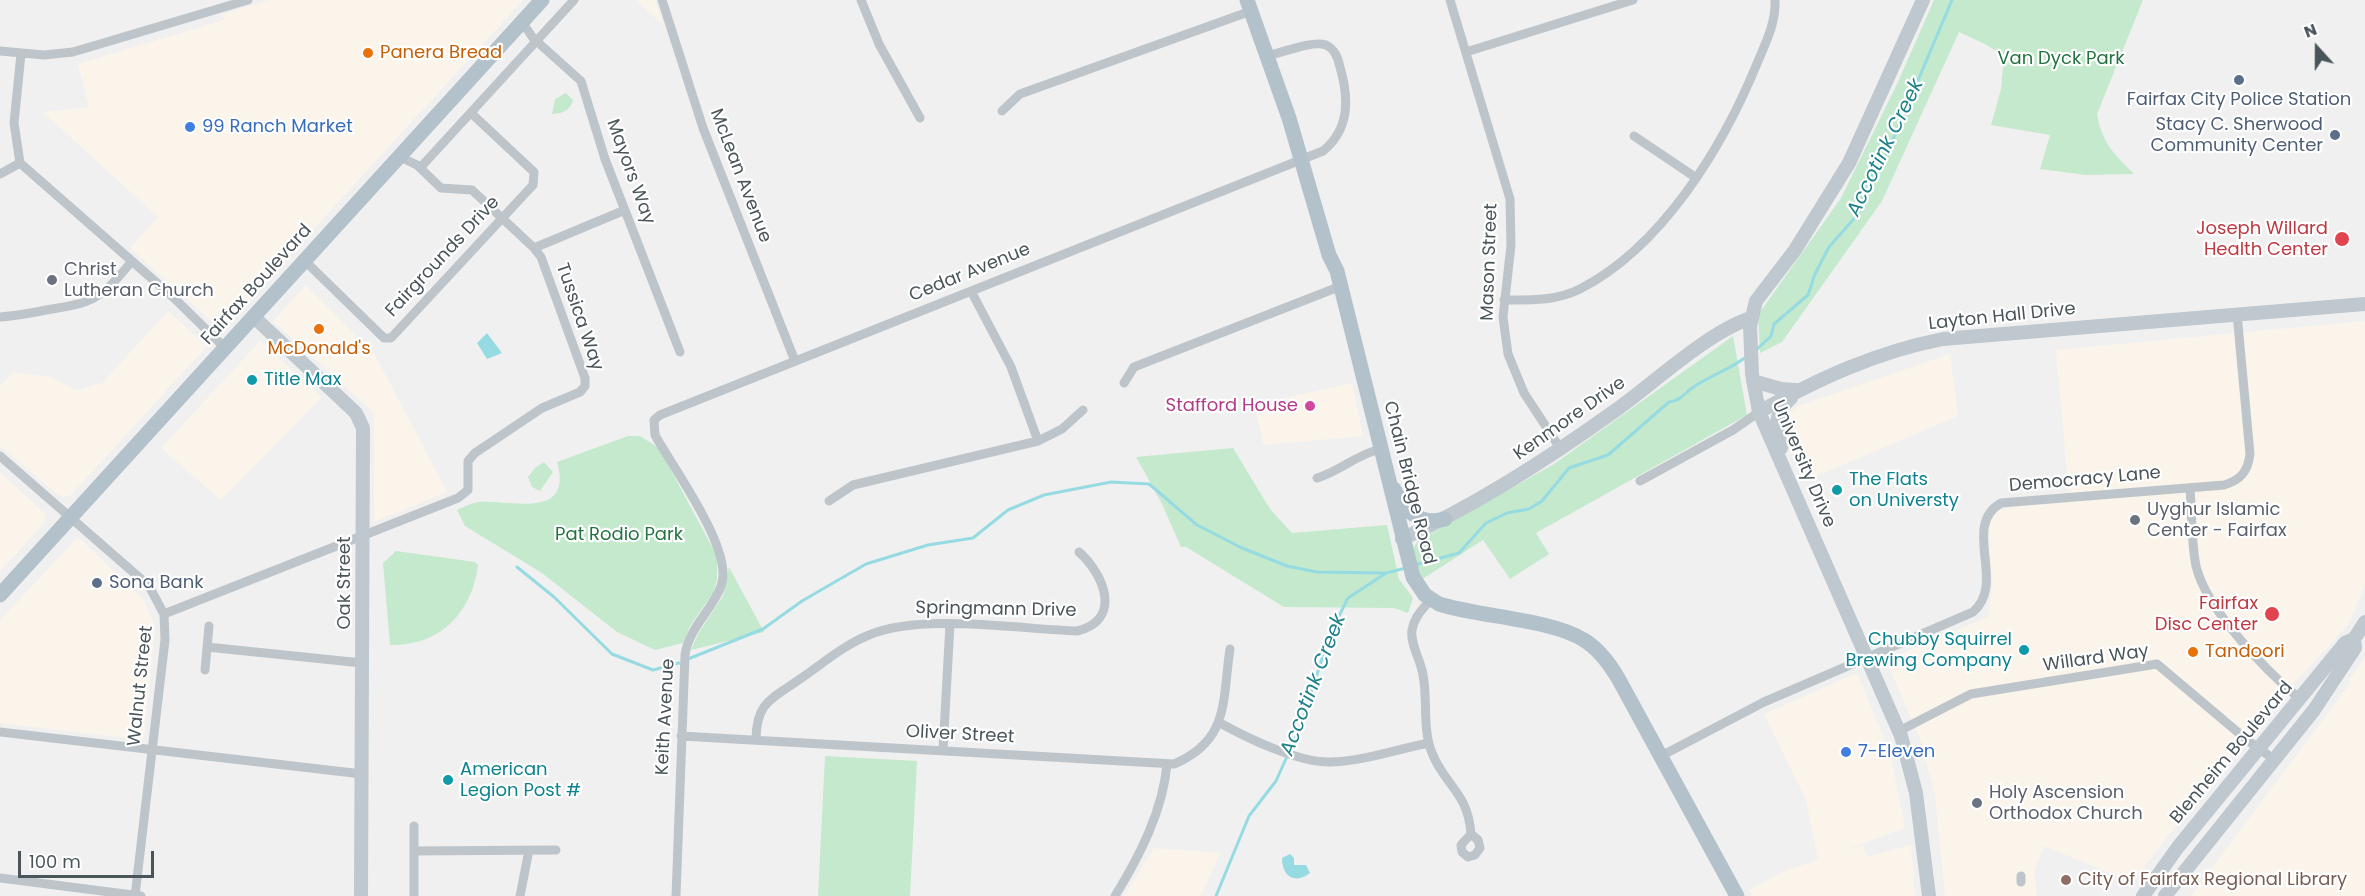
<!DOCTYPE html>
<html>
<head>
<meta charset="utf-8">
<style>
	body { margin:0 }
	#map { position:relative; width:2365px; height:896px; overflow:hidden; background:#f1f0f0; font-family:Poppins,sans-serif }
	canvas { display:block }
	.north { position:absolute; left:2287px; top:18px; width:60px; height:60px; -webkit-text-stroke:4px #fff; paint-order:stroke; rotate:339deg; font-size:16px; font-weight:700; line-height:24px; text-align:center; color:#4a555a }
	.north::after { content:''; display:block; margin:auto; width:21px; height:27px; background:#4a555a; clip-path:polygon(50% 0,100% 100%,50% 72%,0 100%) }
	.scale { position:absolute; left:18px; top:851px; width:136px; height:27px; box-sizing:border-box; border:3px solid #4a555a; border-top:0; padding-left:8px; font-size:18px; line-height:21px; white-space:nowrap; color:#4a555a; -webkit-text-stroke:4px #fff; paint-order:stroke }
</style>
</head>
<body>
<div id="map">
<canvas width="2365" height="896"></canvas>
<div class="north">N</div>
<div class="scale">100 m</div>
</div>
<script>
const context = document.querySelector('canvas').getContext('2d');
context.lineJoin = 'round';
function paint(path, color) { context.fillStyle = color; context.fill(path, 'evenodd'); }
function stroke(path, color, width, dash) { context.strokeStyle = color; context.lineWidth = width; context.lineCap = dash ? 'butt' : 'round'; context.setLineDash(dash || []); context.stroke(path); }
function write(font, color, halo, rows, align = 'center') {
  context.font = font + ' Poppins,sans-serif'; context.lineWidth = 4.5; context.setLineDash([]); context.textBaseline = 'middle'; context.strokeStyle = halo; context.fillStyle = color; for (const [text, x, y, turn = 0] of rows) {
    context.save(); context.translate(x, y); context.rotate((+turn || 0) * Math.PI / 180); context.textAlign = isNaN(turn) ? turn : align; if (halo) context.strokeText(text, 0, 0); context.fillText(text, 0, 0); context.restore();
  }
}
paint(new Path2D(`
	M269,0h254l-302,330 -91,-82 28,-31 -115,-105 46,-5 -11,-43 147,-44 -4,-5z
	M636,0h19l8,25z
	M306,285l69,70 72,137 -73,30v-109l-101,-92z
	M168,311l39,35 -136,149 -6,2 -7,-2 -58,-49v-60l13,-14 37,5 26,13 30,-8 -1,-2z
	M2365,321v264l-17,40 -86,93 -130,164 -88,-36 -10,25 3,25h-92l-10,-100 -14,-55 -35,-81 102,-43 4,-30 -5,-74 82,-18 -13,-145z
	M260,341l62,56 -101,103 -60,-52z
	M1950,354l8,62 -151,64 -24,-55 2,-8 13,-11z
	M1352,383l11,53 -99,9 -10,-40z
	M0,472l46,43 -2,8 -44,48z
	M78,537l66,63 11,27 -11,113 -144,-17v-103z
	M2365,657v239h-174l160,-214 -2,-2z
	M1857,673l33,80 15,75 -66,24 24,-7 4,12 44,-12 4,51h-163l-3,-6 35,-19 34,-11 -12,-60 -42,-86z
	M1154,848l66,5 -19,43h-77z`), '#faf4eb');
paint(new Path2D(`
	M1934,0h209l-46,114c5,29 17,40 37,60l-48,1 -46,-6 10,-34 -59,-10 10,-36 3,-33 -19,-12 -26,-12 -77,169 -100,141 -22,11 -2,-38 83,-117 57,-116z
	M566,93l7,7c-3,11 -10,13 -21,14l3,-15z
	M1733,336l14,79 -211,118 13,21 -39,25 -27,-39 -62,40 -8,-32 5,-7 136,-77z
	M628,436h12l19,12 58,108v24l-4,13 -23,33 -7,17 -28,7 -38,-18 -75,-59 -77,-47 -8,-16c7,-3 14,-7 22,-8 31,-2 95,18 78,-40z
	M1233,448l37,61 22,24 95,-8 12,54 14,19 -5,15 -14,-5 -110,-1 -98,-60h-5l-20,-45 -25,-45z
	M544,462l9,10 -13,19 -8,-4 -4,-10 7,-9z
	M396,551l79,11 3,3c-6,48 -38,81 -88,80l-7,-82z
	M729,567l35,65 -73,18 7,-16 25,-38z
	M825,756l92,5 -7,135h-92z`), '#c4e9cd');
paint(new Path2D(`
	M487,333l15,20 -15,6 -10,-16z
	M1290,854l4,4v7h12l4,8c-16,12 -28,3 -28,-15z`), '#96dbe1');
stroke(new Path2D(`
	M1756,350l15,-14 3,-12 34,-29 7,-21 14,-27 29,-33 8,-30 23,-35 63,-149
	M1415,565l44,-12 27,-30 21,-10 22,-4 13,-8 27,-33 39,-13 61,-53c11,-1 15,-8 23,-14 17,-12 37,-18 54,-31
	M517,567l37,30 58,57 41,16 26,-7
	M688,659l75,-30 39,-28 64,-37 62,-19 45,-7 35,-28 36,-15 67,-13 38,2 48,41 45,23 45,18 30,6 67,1
	M1216,896l33,-80 27,-35 26,-58 27,-87 19,-38 38,-25 20,-5`), '#96dbe1', 3);
stroke(new Path2D(`
	M662,0l41,128 92,233
	M861,0l18,44 41,74
	M1450,0l60,199 1,46 -8,72 5,37 16,39 36,55
	M522,22l11,16 48,43 24,78 75,193
	M0,51l44,4 29,-3 175,-52
	M1466,52l167,-52
	M21,54l-7,69 6,40 154,135 51,50
	M1002,111l18,-17 231,-83
	M1634,136l61,41
	M420,168l154,-168
	M0,174l20,-11
	M534,248l91,-38
	M305,261l79,77h7l142,-153 1,-13 -63,-59
	M971,291l40,76 27,74
	M1504,300c27,0 52,1 76,-11 82,-42 142,-141 176,-223 9,-22 20,-42 19,-66
	M0,317c16,-1 31,-4 46,-7 48,-7 55,-11 86,-49
	M1124,383l10,-16 207,-81
	M0,456l149,130 15,28 1,26 -30,256
	M1317,478c23,-7 39,-23 63,-29
	M1640,481l93,-51 26,-18
	M2190,488c2,25 1,53 6,78 10,43 70,105 104,133
	M829,501l24,-16 185,-44 24,-12 21,-19
	M1431,599c-8,10 -17,18 -19,31 -2,15 9,30 11,45 5,25 -1,53 9,78 13,33 36,39 39,81l-10,11 1,7 6,5 7,-2 5,-7 -2,-8 -7,-6
	M164,614l294,-116 10,-8v-29l7,-8 67,-45 38,-16 5,-6v-8l-44,-121 -7,-9 -62,-58 -31,-2 -24,-23 -17,-8
	M207,647l155,16
	M205,670l4,-44
	M1220,723c27,15 77,39 109,39 32,0 68,-13 100,-19
	M1899,731l72,-37 186,-30 90,76 28,20
	M0,732l362,42
	M681,736l493,28c56,-24 48,-63 56,-115
	M756,740c0,-38 16,-41 44,-61 22,-15 44,-34 69,-44 52,-22 150,-6 208,-4 46,-11 27,-57 2,-79
	M943,750l7,-126
	M1661,756l103,-54 209,-90c34,-29 -12,-86 28,-109l223,-18c17,-5 24,-14 26,-31l-13,-140
	M414,826v70
	M414,851l142,-1
	M2021,876v6
	M0,878l141,18
	M520,896l9,-46
	M676,896l9,-241c4,-28 27,-44 36,-69 14,-35 -48,-118 -66,-151l-1,-15 6,-5 663,-264c27,-22 26,-53 17,-84 -2,-9 -5,-18 -14,-22 -13,-5 -45,8 -59,11
	M1115,896c24,-39 48,-85 52,-132`), '#bdc5ca', 9);
stroke(new Path2D(`
	M1923,0l-74,163 -54,87 -39,51 -6,25 2,48 7,38 142,324 15,57 13,103
	M254,317l102,96 7,15 -2,468
	M1753,381l28,8 15,1
	M1759,412c59,-33 117,-60 184,-73l422,-35
	M1781,448c-4,-23 -9,-32 10,-50
	M1402,539c76,-35 146,-80 214,-129 39,-28 92,-78 135,-92
	M2143,896l35,-49 167,-204 9,-4 11,-17
	M2165,896l149,-186 41,-62 -1,-9`), '#bec8ce', 14);
stroke(new Path2D(`
	M1247,0l42,118 40,137 8,16 76,306 12,18 14,9c41,13 112,15 145,36 15,9 25,23 34,38l119,218
	M1394,489c11,22 25,37 51,30
	M0,595l542,-595`), '#b3c2ca', 15);
for (const [x, y, r, color] of [
	[368,53,6,"#e8710a"],
	[2239,80,6,"#5c6f8a"],
	[190,127,6,"#3f7fe0"],
	[2335,135,6,"#5c6f8a"],
	[2342,239,8,"#e0444e"],
	[52,280,6,"#6b7280"],
	[319,329,6,"#e8710a"],
	[252,380,6,"#0f9aa8"],
	[1310,406,6,"#d1479c"],
	[1837,490,6,"#0f9aa8"],
	[2135,520,6,"#6b7280"],
	[97,583,6,"#5c6f8a"],
	[2272,614,8,"#e0444e"],
	[2024,650,6,"#0f9aa8"],
	[2193,652,6,"#e8710a"],
	[1846,752,6,"#3f7fe0"],
	[448,780,6,"#0f9aa8"],
	[1977,803,6,"#6b7280"],
	[2066,880,6,"#8d6e63"]
]) { const dot = new Path2D(); dot.arc(x, y, r, 0, 2 * Math.PI); context.fillStyle = color; context.fill(dot); stroke(dot, '#fff', 2); }
write('18px', '#c56008', '#fff', [
	["Panera Bread",380,53],
	["McDonald's",319,349,"center"],
	["Tandoori",2205,652]
], 'left');
write('18px', '#237341', '#fff', [
	["Van Dyck Park",2061,59],
	["Pat Rodio Park",619,535]
]);
write('18px', '#4e5e75', '#fff', [
	["Fairfax City Police Station",2239,100],
	["Stacy C. Sherwood",2323,125,"right"],
	["Community Center",2323,146,"right"],
	["Sona Bank",109,583,"left"]
]);
write('18px', '#366cbe', '#fff', [
	["99 Ranch Market",202,127],
	["7-Eleven",1858,752]
], 'left');
write('18px', '#4a555a', '#fff', [
	["Mayors Way",630,172,70],
	["McLean Avenue",740,176,69],
	["Fairgrounds Drive",443,257,-47],
	["Mason Street",1490,262,-88],
	["Cedar Avenue",970,273,-22],
	["Fairfax Boulevard",257,285,-48],
	["Tussica Way",579,317,71],
	["Layton Hall Drive",2002,317,-6],
	["Kenmore Drive",1570,419,-35],
	["University Drive",1803,464,67],
	["Democracy Lane",2085,480,-5],
	["Chain Bridge Road",1409,483,76],
	["Oak Street",345,583,-90],
	["Springmann Drive",996,610,1],
	["Willard Way",2096,659,-8],
	["Walnut Street",141,686,-84],
	["Keith Avenue",666,717,-87],
	["Oliver Street",960,735,3],
	["Blenheim Boulevard",2232,753,-50]
]);
write('18px', '#be3a42', '#fff', [
	["Joseph Willard",2328,229],
	["Health Center",2328,250],
	["Fairfax",2258,604],
	["Disc Center",2258,625]
], 'right');
write('18px', '#5b616d', '#fff', [
	["Christ",64,270],
	["Lutheran Church",64,291],
	["Uyghur Islamic",2147,510],
	["Center - Fairfax",2147,531],
	["Holy Ascension",1989,793],
	["Orthodox Church",1989,814]
], 'left');
write('18px', '#0d838f', '#fff', [
	["Title Max",264,380],
	["The Flats",1849,480],
	["on Universty",1849,501],
	["Chubby Squirrel",2012,640,"right"],
	["Brewing Company",2012,661,"right"],
	["American",460,770],
	["Legion Post #",460,791]
], 'left');
write('18px', '#b23c85', '#fff', [
	["Stafford House",1298,406]
], 'right');
write('18px', '#785e54', '#fff', [
	["City of Fairfax Regional Library",2078,880]
], 'left');
write('italic 20px', '#1e828a', '#fff', [
	["Accotink Creek",1886,148,-64],
	["Accotink Creek",1314,685,-69]
]);
</script>
</body>
</html>
